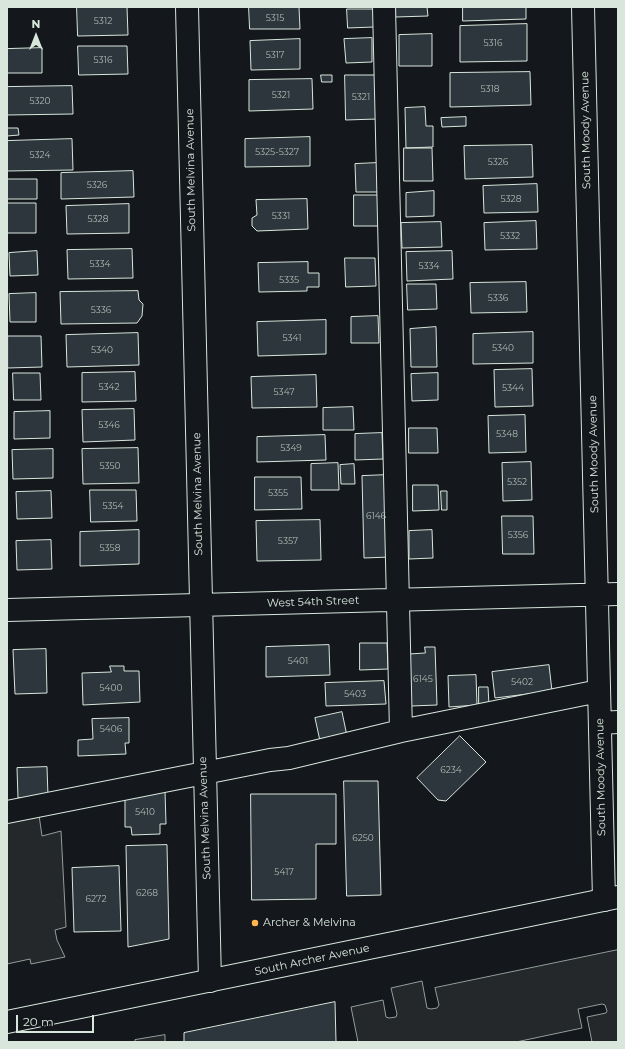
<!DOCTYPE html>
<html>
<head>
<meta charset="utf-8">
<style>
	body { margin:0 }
	#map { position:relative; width:625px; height:1049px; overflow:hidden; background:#14181c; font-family:Montserrat,sans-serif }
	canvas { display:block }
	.frame { position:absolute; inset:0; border:8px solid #d8e6dc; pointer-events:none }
	.north { position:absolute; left:16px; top:16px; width:40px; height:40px; -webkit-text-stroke:3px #14181c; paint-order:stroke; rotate:0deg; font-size:11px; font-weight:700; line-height:16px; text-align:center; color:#d8e6dc }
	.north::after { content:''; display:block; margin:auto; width:14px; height:18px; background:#d8e6dc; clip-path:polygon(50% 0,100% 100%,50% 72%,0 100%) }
	.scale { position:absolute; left:16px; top:1015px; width:78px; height:18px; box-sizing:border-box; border:2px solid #d8e6dc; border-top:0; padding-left:5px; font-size:12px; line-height:14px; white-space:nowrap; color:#d8e6dc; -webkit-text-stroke:3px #14181c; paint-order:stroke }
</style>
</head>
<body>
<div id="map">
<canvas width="625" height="1049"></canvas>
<div class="frame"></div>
<div class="north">N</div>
<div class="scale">20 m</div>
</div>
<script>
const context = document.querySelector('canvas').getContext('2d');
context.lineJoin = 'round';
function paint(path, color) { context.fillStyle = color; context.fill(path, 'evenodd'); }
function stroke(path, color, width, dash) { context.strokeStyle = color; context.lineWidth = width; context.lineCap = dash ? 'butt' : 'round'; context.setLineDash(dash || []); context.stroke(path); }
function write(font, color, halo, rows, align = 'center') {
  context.font = font + ' Montserrat,sans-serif'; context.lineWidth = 3; context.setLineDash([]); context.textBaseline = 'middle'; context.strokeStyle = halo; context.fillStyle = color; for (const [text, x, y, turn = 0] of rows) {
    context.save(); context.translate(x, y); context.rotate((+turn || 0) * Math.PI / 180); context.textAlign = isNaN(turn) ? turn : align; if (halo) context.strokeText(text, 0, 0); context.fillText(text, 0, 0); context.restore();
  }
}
const parking = new Path2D(`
	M39,815l3,21 19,-5 5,96 -11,3 2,10 8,17 -34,7 -1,-5 -23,5v-142z
	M618,950v92h-26l-5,-25 19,-4 1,-2 -2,-6 -3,-1 -24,5 4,19 -66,14h-158l-7,-35 32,-7 3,17 3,1 7,-1 1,-3 -6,-26 31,-7 5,27 4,1 6,-1 2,-3 -4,-17z
	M165,1035v7h-30v-2z`);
paint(parking, '#24282b');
stroke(parking, '#939e99', 1);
const building = new Path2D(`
	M77,7h50l1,28 -50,1z
	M249,7h50l1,22h-50z
	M396,7h31l1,9 -32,1z
	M463,7h63v12l-63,2z
	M347,9h27v18l-26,1z
	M527,24v37l-67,1v-36z
	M432,34v32h-33v-31z
	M372,38v24l-26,1 -2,-24z
	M300,39v30l-49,1 -1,-29z
	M78,46h49l1,28 -49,1z
	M42,48v25h-35v-24z
	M530,72l1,33 -81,2v-34z
	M321,75h11v7h-10z
	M345,75h31l1,44 -31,1z
	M312,79l1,30 -64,2v-31z
	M72,86l1,28 -66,1v-28z
	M425,107l1,19h7v21l-27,1 -1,-40z
	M466,117v9l-24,1 -1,-9z
	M7,128h11l1,7 -12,1z
	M310,137v29l-65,1v-28z
	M72,139l1,31 -66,1v-30z
	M532,145l1,32 -68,2 -1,-33z
	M404,148h28l1,33h-29z
	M377,163l1,29h-22l-1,-28z
	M133,171l1,26 -73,2v-26z
	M7,179h30v20h-29z
	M537,184l1,28 -54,1 -1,-27z
	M434,191v25l-28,1v-24z
	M354,195h25l1,31h-26z
	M307,199l1,30 -51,2 -5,-5v-8l5,-3 -1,-15z
	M7,203h29v30h-29z
	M129,204v29l-62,1 -1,-28z
	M536,221l1,28 -52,1 -1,-27z
	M441,222l1,25 -40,1 -1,-25z
	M132,249l1,29 -65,1 -1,-29z
	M37,251l1,24 -28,1 -1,-23z
	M452,251l1,28 -46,2 -1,-29z
	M345,258h30l1,28 -30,1z
	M308,262v11h11v14h-12v4l-48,1 -1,-29z
	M526,282l1,30 -56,1 -1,-30z
	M407,284h29l1,25 -29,1z
	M138,291l1,9 4,4 -1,12 -5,7 -76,1 -1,-32z
	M36,293v29h-26l-1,-28z
	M378,316l1,27h-28v-26z
	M326,320v34l-68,2 -1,-34z
	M436,327l1,40h-26l-1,-38z
	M533,332v31l-60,1v-30z
	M138,333l1,32 -72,2 -1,-32z
	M8,336h33l1,31 -34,1z
	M532,369l1,37 -38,1 -1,-37z
	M135,372l1,29 -54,1v-29z
	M13,373h27l1,27h-27z
	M438,373v27l-26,1 -1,-27z
	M316,375l1,32 -65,1 -1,-31z
	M353,407l1,23h-31v-22z
	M134,409l1,31 -52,2 -1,-32z
	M50,411v27l-36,1v-27z
	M525,415l1,37 -37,1 -1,-37z
	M409,428h28l1,25h-29z
	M382,433l1,26 -28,1v-26z
	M325,435l1,25 -69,2v-25z
	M138,448l1,35 -56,1 -1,-35z
	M53,449v29l-40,1 -1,-29z
	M531,462l1,38 -29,1 -1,-38z
	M338,463l1,27h-28v-26z
	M354,464l1,20h-14l-1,-19z
	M388,475l2,82 -26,1 -2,-82z
	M255,477h46l1,32 -47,1z
	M413,485h25l1,25 -26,1z
	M90,490h46l1,31 -46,1z
	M51,491l1,27 -35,1 -1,-27z
	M441,491h6v19h-5z
	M502,516h31l1,38h-31z
	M320,520l1,40 -64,1 -1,-40z
	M139,530v34l-59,2v-34z
	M432,530l1,28 -24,1v-28z
	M51,540l1,29 -35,1 -1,-29z
	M360,643h27l1,26 -28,1z
	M329,645l1,30 -64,2v-30z
	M425,647h10l2,58 -26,1 -2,-52 16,-1z
	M46,649l1,44 -32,1 -2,-44z
	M549,665l3,26 -57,7 -3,-26z
	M110,666h14v5h15l1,31 -57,3 -1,-32 29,-1z
	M476,675l1,30 -28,2 -1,-31z
	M384,681l2,23 -60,2 -1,-23z
	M479,687h9l1,18h-10z
	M342,712l5,24 -27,5 -5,-23z
	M129,718v25h-4l1,11 -48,2v-16l15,-1 -1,-20z
	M460,736l26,26 -40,39 -8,-1 -21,-22z
	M47,767l1,29 -30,2 -1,-30z
	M344,781h34l3,114 -34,1z
	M165,791l1,33h-6v10l-28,1 -1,-8h-6v-28z
	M251,794h85v50h-20v55l-64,1z
	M167,845l2,94 -41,8 -2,-101z
	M119,866l2,65 -47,1 -2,-64z
	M335,1002l1,40h-152v-9z`);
paint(building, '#2c363c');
stroke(building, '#d8e6dc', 1);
const minor = new Path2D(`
	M187,7l23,974
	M384,7l17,724
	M583,7l21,893
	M7,610l611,-16
	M600,723l18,-1
	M7,812l263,-52 19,-2 112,-27 198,-40`);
const major = new Path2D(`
	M7,1022l611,-125`);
stroke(minor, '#d8e6dc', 24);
stroke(major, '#d8e6dc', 24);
stroke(minor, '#14181c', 22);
stroke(major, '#14181c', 22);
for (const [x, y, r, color] of [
	[255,923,4,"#ffb74d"]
]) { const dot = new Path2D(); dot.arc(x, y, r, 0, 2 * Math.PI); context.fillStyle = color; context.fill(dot); stroke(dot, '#14181c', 1.5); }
write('9px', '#adbab4', null, [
	["5315",275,18],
	["5312",103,21],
	["5316",493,43],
	["5317",275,55],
	["5316",103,60],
	["5318",490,89],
	["5321",281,95],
	["5321",361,97],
	["5320",40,101],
	["5325-5327",277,152],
	["5324",40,155],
	["5326",498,162],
	["5326",97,185],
	["5328",511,199],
	["5331",281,216],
	["5328",98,219],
	["5332",510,236],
	["5334",100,264],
	["5334",429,266],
	["5335",289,280],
	["5336",498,298],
	["5336",101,310],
	["5341",292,338],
	["5340",503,348],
	["5340",102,350],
	["5342",109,387],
	["5344",513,388],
	["5347",284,392],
	["5346",109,425],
	["5348",507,434],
	["5349",291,448],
	["5350",110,466],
	["5352",517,482],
	["5355",278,493],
	["5354",113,506],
	["6146",376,516],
	["5356",518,535],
	["5357",288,541],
	["5358",110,548],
	["5401",298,661],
	["6145",423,679],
	["5402",522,682],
	["5400",111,688],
	["5403",355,694],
	["5406",111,729],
	["6234",451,770],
	["5410",145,812],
	["6250",363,838],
	["5417",284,872],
	["6268",147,893],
	["6272",96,899]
]);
write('11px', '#d8e6dc', '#14181c', [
	["South Moody Avenue",586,130,-91],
	["South Melvina Avenue",191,170,-91],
	["South Moody Avenue",594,454,-91],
	["South Melvina Avenue",198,494,-91],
	["West 54th Street",313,602,-2],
	["South Moody Avenue",601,777,-91],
	["South Melvina Avenue",205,818,-92],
	["South Archer Avenue",312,960,-12]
]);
write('11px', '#d8e6dc', '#14181c', [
	["Archer & Melvina",263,923]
], 'left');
</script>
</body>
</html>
